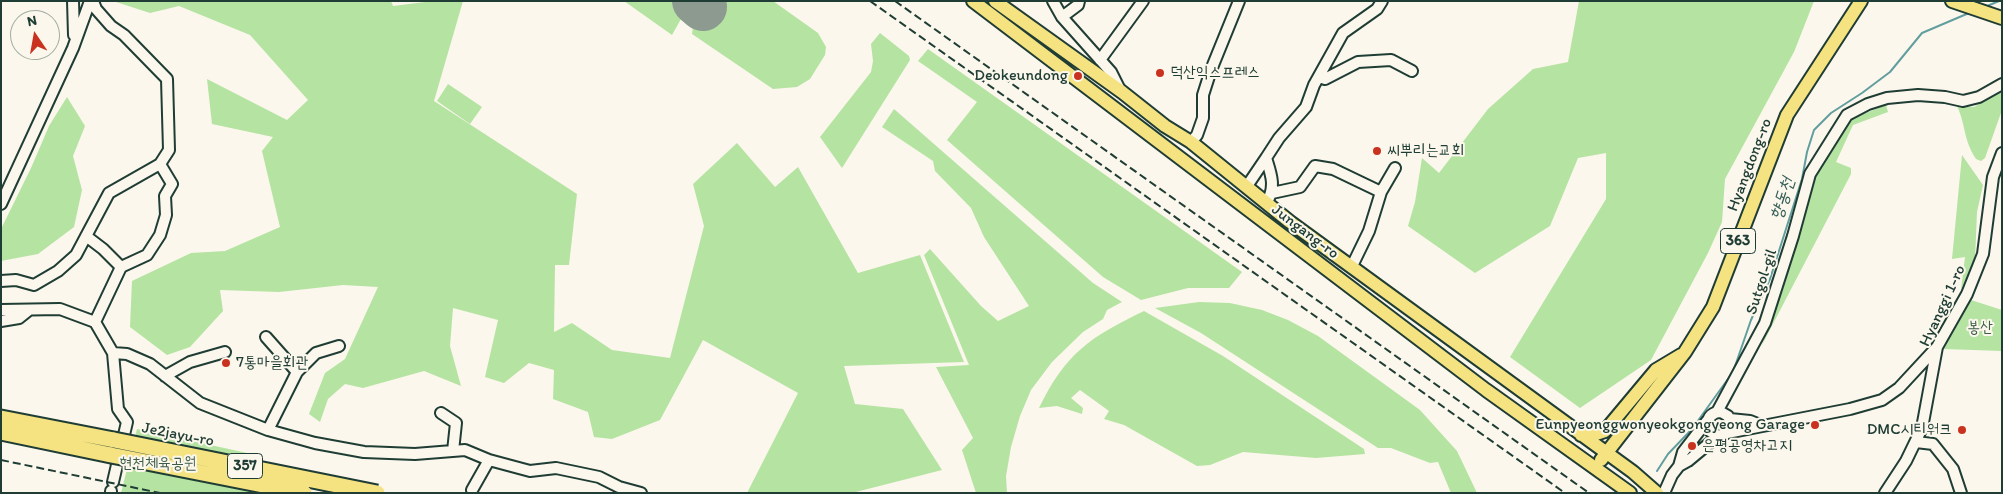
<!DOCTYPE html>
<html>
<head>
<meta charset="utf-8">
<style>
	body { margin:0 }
	#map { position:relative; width:2003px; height:494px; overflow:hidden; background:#fbf7ec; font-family:Itim,sans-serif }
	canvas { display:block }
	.frame { position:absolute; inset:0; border:2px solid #1f3d34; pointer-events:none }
	.north { position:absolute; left:10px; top:10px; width:50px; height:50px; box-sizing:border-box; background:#fbf7ec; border:1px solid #a3ada2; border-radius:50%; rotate:348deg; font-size:14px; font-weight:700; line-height:20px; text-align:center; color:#1f3d34 }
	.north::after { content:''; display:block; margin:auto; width:18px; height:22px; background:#c8321e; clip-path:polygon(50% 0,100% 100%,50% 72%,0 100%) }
</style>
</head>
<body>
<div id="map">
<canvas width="2003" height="494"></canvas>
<div class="frame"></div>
<div class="north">N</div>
</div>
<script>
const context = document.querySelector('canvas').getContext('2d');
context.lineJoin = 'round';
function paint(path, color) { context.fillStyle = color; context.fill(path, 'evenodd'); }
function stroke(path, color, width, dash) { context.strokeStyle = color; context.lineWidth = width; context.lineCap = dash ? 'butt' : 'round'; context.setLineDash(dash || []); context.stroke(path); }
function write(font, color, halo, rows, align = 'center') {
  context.font = font + ' Itim,"Poor Story",sans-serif'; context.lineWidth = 4; context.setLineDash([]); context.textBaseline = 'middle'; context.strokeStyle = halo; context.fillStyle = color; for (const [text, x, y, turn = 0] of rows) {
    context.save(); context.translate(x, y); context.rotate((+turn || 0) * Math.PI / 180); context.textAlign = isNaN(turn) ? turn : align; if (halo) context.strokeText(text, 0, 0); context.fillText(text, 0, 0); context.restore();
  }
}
paint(new Path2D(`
	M113,1h278l2,5 40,-5h30l-29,100 143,93 -8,71h-14l-1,67 18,-9 40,27 58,8 34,-132 -11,-42 44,-41 38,44 23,-20 60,106 62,-18 44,107 -120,4 11,38 48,5 39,61 -90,23h-105l51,-100 -95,-53 -43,80 -48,19 -18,-2 -6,-25 -35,-13 1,-29 -25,-7 -25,20 -19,-6 13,-57 -45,-12 -3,38 11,40 -37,-15 -61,17 -18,-4 -17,15 -8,23 -11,-8 16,-41 20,-14 33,-72 -35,-2 -64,7 -59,-2 3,21 -33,36 -23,8 -37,-28 2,-46 59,-28 34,-2 55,-24 -18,-76 11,-14 -61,-13 -5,-45 80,41 21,-20 -58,-65 -71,-29 -29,7z
	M624,1h50l5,7 2,11 -9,16z
	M713,1h60l45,32 8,14 -1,8 -15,24 -13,8 -24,2 -81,-55 1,-8z
	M1579,1h235l-20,51 -69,127 -3,43 -14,31 -57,107 -71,48 -70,-51 96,-158v-46l-28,5 -28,68 -75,47 -67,-47 7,-24 7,-44 17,15 49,-64 45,-40 35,-7z
	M880,33l29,23 1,4 -68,108 -22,-31 51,-65 2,-11 -2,-17z
	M928,49l314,223 -13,16h-41l-47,12 -38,-23 -156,-137 30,-38 -59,-41z
	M448,84l34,23 -12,17 -33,-23z
	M2002,90v20l-17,48 -4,3 -5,-2c-13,-20 -10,-34 -19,-53l17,1z
	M67,97l18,29 -12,30 9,34 -8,37 -36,27 -37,7v-32l30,-61 18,-42z
	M1886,105l2,7 -35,13 -17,37 15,6v6l-89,171 13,-36v-7l28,-81 10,-43 38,-59z
	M894,109l199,174 29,19 -15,8 -4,9 -20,13 -31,30 -21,28 -11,26 -9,31 -5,29 1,17h-31l-14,-43 11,-12 -37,-71 33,-2 -45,-110 6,-6 51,57 17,15 31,-15 -45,-69 -13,-29 -36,-37 -2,-10 -51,-34z
	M1962,155l21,30 -6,27 -2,48 -14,30 4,-33 -13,2z
	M1971,300l31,10v41l-58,-2z
	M1199,302l31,1 32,7 26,10 30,16 102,74 37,41 20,42h-26l-13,-31 -8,1 -39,-15h-13l-177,-115 -46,-25z
	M1144,311l79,45 141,93 1,5 -49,4 -73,-6 -33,13 -13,1 -73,-41 -20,-6 5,-8 -29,-21 -9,8 12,10 -1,6 -25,-8 -18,2c27,-55 51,-71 105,-97z
	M137,429l124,27 -8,37h-132z`), '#b5e3a2');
stroke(new Path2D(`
	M1985,7l14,-6
	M1657,471l11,-17 24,-25 41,-57 18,-52 19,-41 32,-100 5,-27 7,-22 17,-17 31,-20 28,-21 32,-39 47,-20`), '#629e9f', 2);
stroke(new Path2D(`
	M696,1l7,6`), '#8d9a90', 48);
const minor = new Path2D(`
	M73,1l1,34
	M93,1l3,8 15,17 13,9 43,44 2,71 -9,14
	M1053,1l9,16 49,55 10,20
	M1062,17l16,-12 1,-4
	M1100,60l43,-59
	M1319,77l6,2 33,-17 33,-2 21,11
	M1191,142l6,-7 6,-17v-23l8,-25 28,-69
	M1247,186l19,-28
	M1272,193l28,-6 15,-21 18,3 48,23
	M1267,202c9,-16 4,-28 -1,-44l13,-20 27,-31 8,-22 29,-52 34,-24 5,-8
	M1,204l72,-156 17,-47
	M86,236l17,13 18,18
	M1352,266l17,-35 12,-39 14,-24
	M121,267l26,-12 13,-20 6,-20 -1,-19 7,-12 -12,-20
	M1,281l15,-1 18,5 24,-14 18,-16 33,-62 51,-29
	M1,310l59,-1 35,13 26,-55
	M1,321l18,-3 10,-8
	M95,322l18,31 14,1 23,10 50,39 68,27 47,13 49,9 51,2 50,-4 24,10 41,11 26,-3 43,9 20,10 22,6
	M266,337l31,35
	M113,353l5,56 9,13 -14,60
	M165,376l25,-14 35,-10
	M1717,412l48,-89 28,-87 17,-62 37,-59 21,-11 19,-6 31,-3 27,2 18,4 16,-4 23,-13
	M441,413l15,10 -3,28
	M1730,419l20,2 10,4
	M268,430l29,-58 19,-19 23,-7
	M1718,436l-7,-4 -4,-7c1,-9 6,-13 14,-13l7,4 3,8 -4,9
	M1916,442l17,2 20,25 8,24
	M1679,466l9,-5 30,-25 9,-3 123,-24 32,-9 17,-12 38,-41
	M472,490l17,-30
	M111,493v-2
	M1664,493l8,-18 7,-9 4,-14 24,-31
	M1885,493l21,-32 16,-33 15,-81 30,-53 16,-40 10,-77 9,-24`);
const major = new Path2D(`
	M973,1l513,389 144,103
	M995,1l127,91 43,34 26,16 99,80 343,250 24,21
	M1952,1l50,17
	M1581,435h12l12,-4 51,-61 25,-15
	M1601,460l84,-108 28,-45 74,-192 74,-114`);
const highway = new Path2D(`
	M1,418l113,22
	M1,432l110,23`);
stroke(minor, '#1f3d34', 14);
stroke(major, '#1f3d34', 16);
stroke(highway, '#1f3d34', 19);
stroke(minor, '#fbf7ec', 10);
stroke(major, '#f5e382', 12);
stroke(highway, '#f5e382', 15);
stroke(new Path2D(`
	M870,1l695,492
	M895,1l694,492
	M1,460l159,33`), '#1f3d34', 2, [8, 4]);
const highwayBridge = new Path2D(`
	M114,440l263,53
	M111,455l193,38`);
stroke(highwayBridge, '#1f3d34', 19, []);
stroke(highwayBridge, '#f5e382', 15);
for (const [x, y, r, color] of [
	[1160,73,5,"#c8321e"],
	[1078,76,5,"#c8321e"],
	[1377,151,5,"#c8321e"],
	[226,363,5,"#c8321e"],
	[1815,425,5,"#c8321e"],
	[1962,430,5,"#c8321e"],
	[1692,446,5,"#c8321e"]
]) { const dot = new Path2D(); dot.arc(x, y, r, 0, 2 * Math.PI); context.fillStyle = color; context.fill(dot); stroke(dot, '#fbf7ec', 2); }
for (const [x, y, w] of [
	[1738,241,35],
	[245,466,35]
]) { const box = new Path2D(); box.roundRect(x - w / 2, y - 12.5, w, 25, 4); context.fillStyle = '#fbf7ec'; context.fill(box); stroke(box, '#1f3d34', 1); }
write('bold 15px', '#1f3d34', null, [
	["363",1738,241],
	["357",245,466]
]);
write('16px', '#1f3d34', '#fbf7ec', [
	["덕산익스프레스",1170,73],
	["Deokeundong",1068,76,"right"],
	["씨뿌리는교회",1387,151],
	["7통마을회관",236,363],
	["Eunpyeonggwonyeokgongyeong Garage",1805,425,"right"],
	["DMC시티워크",1952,430,"right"],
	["은평공영차고지",1702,446]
], 'left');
write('16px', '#1f3d34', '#fbf7ec', [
	["Hyangdong-ro",1750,165,-69],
	["Jungang-ro",1305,232,37],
	["Sutgol-gil",1762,282,-72],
	["Hyanggi 1-ro",1943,306,-65],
	["Je2jayu-ro",178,435,11]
]);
write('16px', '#3d5e4a', '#fbf7ec', [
	["봉산",1980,328],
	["현천체육공원",158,464]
]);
write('italic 18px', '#355d58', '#fbf7ec', [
	["향동천",1783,199,-72]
]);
</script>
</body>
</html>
